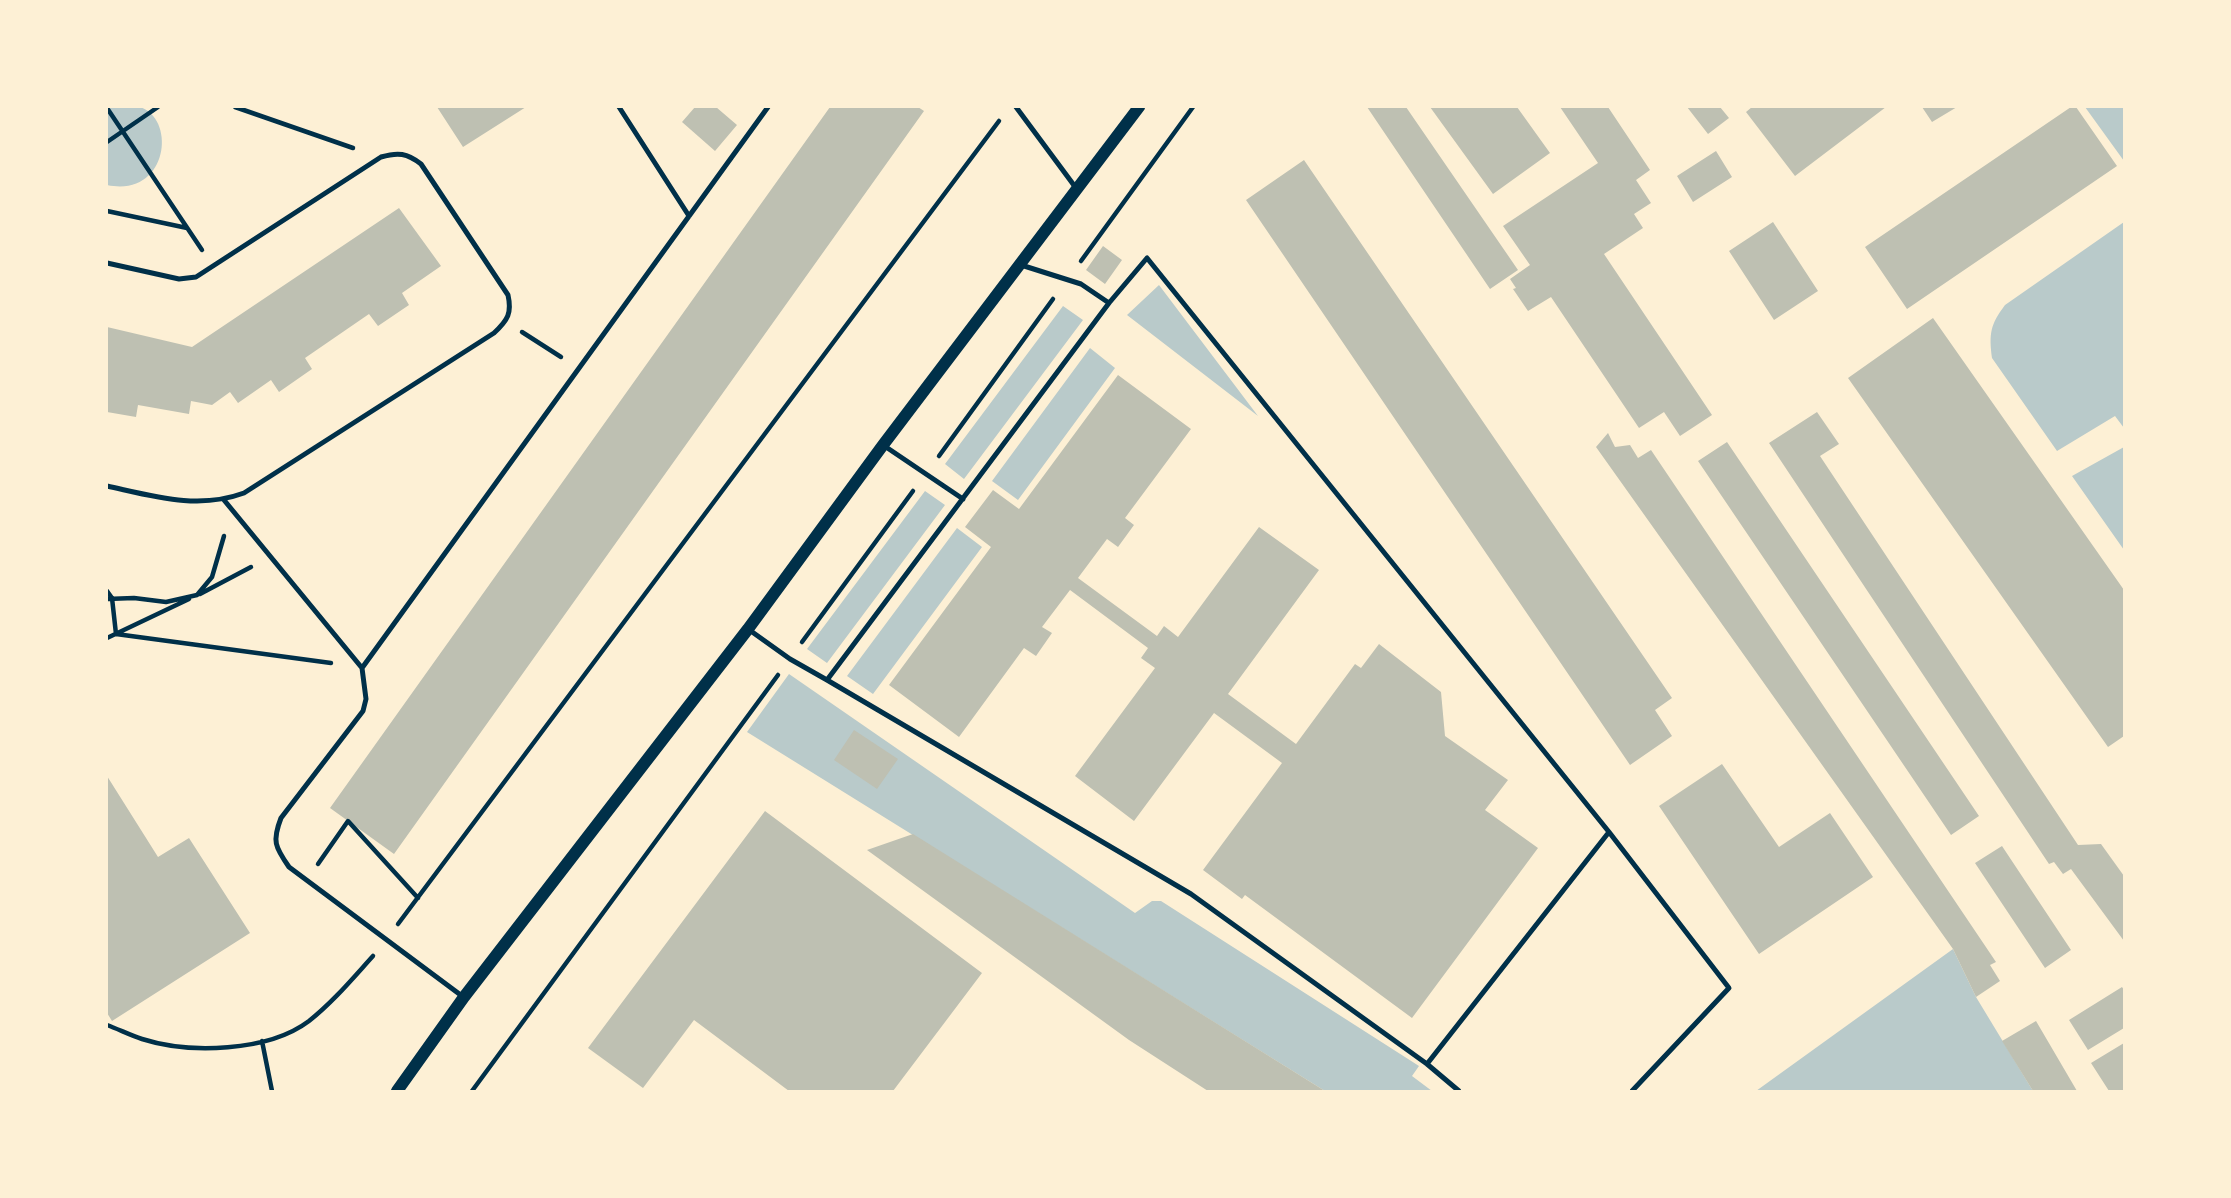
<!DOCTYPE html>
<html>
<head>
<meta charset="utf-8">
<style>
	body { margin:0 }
	#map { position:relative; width:2231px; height:1198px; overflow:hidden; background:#fdf0d5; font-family:"Fira Sans Condensed",sans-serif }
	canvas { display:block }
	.frame { position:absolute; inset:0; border:108px solid #fdf0d5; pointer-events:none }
</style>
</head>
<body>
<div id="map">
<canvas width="2231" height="1198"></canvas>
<div class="frame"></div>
</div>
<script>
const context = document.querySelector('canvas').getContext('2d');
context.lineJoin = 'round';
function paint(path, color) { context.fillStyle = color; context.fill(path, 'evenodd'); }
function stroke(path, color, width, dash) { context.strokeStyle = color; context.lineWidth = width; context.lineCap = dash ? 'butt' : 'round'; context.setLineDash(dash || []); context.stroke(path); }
paint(new Path2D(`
	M107,107c10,0 23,-3 33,0 37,12 28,91 -33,78z
	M2085,107h39v54z
	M2124,222v206l-9,-12 -58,35 -65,-93c-3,-24 -2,-33 13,-53z
	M1159,285l99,131 -131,-101z
	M1063,306l20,14 -119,159 -19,-15z
	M1090,348l25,20 -97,132 -26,-19z
	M2124,447v103l-52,-74z
	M925,491l20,14 -118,158 -20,-14z
	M957,528l25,19 -109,147 -26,-18z
	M789,674l346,239 17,-12h9l258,165 -7,10 20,15h-107l-578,-359z
	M1953,949l23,48 57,94h-277z`), '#b9caca');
paint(new Path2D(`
	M437,107h89l-63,40z
	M695,107h21l21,18 -22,26 -33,-29z
	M830,107h88l6,4 -530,743 -64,-46z
	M1367,107h39l112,163 -28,19z
	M1430,107h87l33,46 -57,41z
	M1560,107h48l42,63 -14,10 15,23 -17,11 9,14 -39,26 108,161 -32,21 -16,-24 -25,16 -88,-131 -23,14 -15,-22 3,-1 -6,-9 20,-14 -27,-39 95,-63z
	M1687,107h33l9,11 -21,16z
	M1752,107h134l-91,69 -49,-64z
	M1922,107h35l-25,15z
	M2071,107h5l41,59 -210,143 -42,-62z
	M1716,151l16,26 -39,25 -16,-26z
	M1304,160l368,538 -17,12 17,26 -42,29 -384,-565z
	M399,208l42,58 -39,27 7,12 -31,21 -9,-12 -64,44 7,11 -33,23 -8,-12 -33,23 -8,-11 -18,13 -21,-4 -2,13 -51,-9 -2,12 -29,-5v-85l85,20z
	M1773,222l45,69 -44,29 -45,-69z
	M1103,246l19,14 -17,24 -19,-14z
	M1933,318l191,272v146l-16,11 -260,-369z
	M1118,375l73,54 -66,89 9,7 -16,22 -11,-8 -29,39 79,58 7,-10 14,11 81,-110 60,43 -91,124 68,50 59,-80 6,4 18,-24 62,48 4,44 63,44 -23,30 53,38 -126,170 -167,-123 -3,4 -39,-29 79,-107 -68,-50 -80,108 -59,-45 80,-108 -14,-10 7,-10 -78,-58 -28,37 10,6 -16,23 -12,-8 -65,89 -70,-52 102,-138 -26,-20 28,-37 26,19z
	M1817,412l22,32 -19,12 258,389 23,-1 23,32v65l-53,-72 -8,5 -9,-12 -5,2 -280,-421z
	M1608,433l7,14 15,-2 8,13 13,-8 345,512 -6,3 10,16 -24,16 -23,-48 -357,-502z
	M1727,442l252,374 -28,19 -253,-374z
	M854,730l44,29 -21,30 -43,-29z
	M1722,764l57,83 51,-34 43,64 -114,77 -100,-148z
	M107,776l51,81 31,-19 61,95 -138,88 -5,-8z
	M765,811l217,162 -89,118h-104l-95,-71 -51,68 -55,-40z
	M913,834l412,257h-117l-79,-51 -262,-190z
	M2002,846l69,104 -26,18 -70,-105z
	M2122,987l2,3v38l-36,22 -19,-30z
	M2036,1021l41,70h-44l-31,-50z
	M2124,1043v48h-15l-18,-28z`), '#bec0b2');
stroke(new Path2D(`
	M235,107l118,41
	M107,108l95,142
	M107,142l51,-35
	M107,211l80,17
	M1081,261l112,-154
	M522,332l39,25
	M939,456l114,-157
	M107,591l5,7 4,36 215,29
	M200,594l51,-27
	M107,599l27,-1 32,4 31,-7 15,-18 12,-41
	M107,638l82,-39
	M802,642l111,-151
	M318,864l30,-43 70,77
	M398,924l601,-803
	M107,1025c11,4 23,10 35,14 47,15 126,13 167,-18 24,-19 44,-43 64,-65
	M262,1041l10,50
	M472,1091l306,-416`), '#003049', 4.5);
stroke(new Path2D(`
	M619,107l70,109
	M1016,107l60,81
	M107,263l72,16 17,-2 185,-120c17,-5 26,-4 40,7l87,131c4,18 0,25 -14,38l-250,160c-46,17 -91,3 -137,-7
	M1021,265l60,19 28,19 -282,377 364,214 236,170 182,-232 -462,-574 -38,45
	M883,445l80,54
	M224,500l138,168
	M748,629l42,30 37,21
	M1609,832l120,156 -97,103
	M462,996l-173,-129c-14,-20 -17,-26 -8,-49l82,-107 3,-12 -4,-31 406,-561
	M1427,1064l32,27`), '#003049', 5);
stroke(new Path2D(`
	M397,1091l67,-94 284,-368 135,-184 256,-338`), '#003049', 12);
</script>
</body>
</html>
